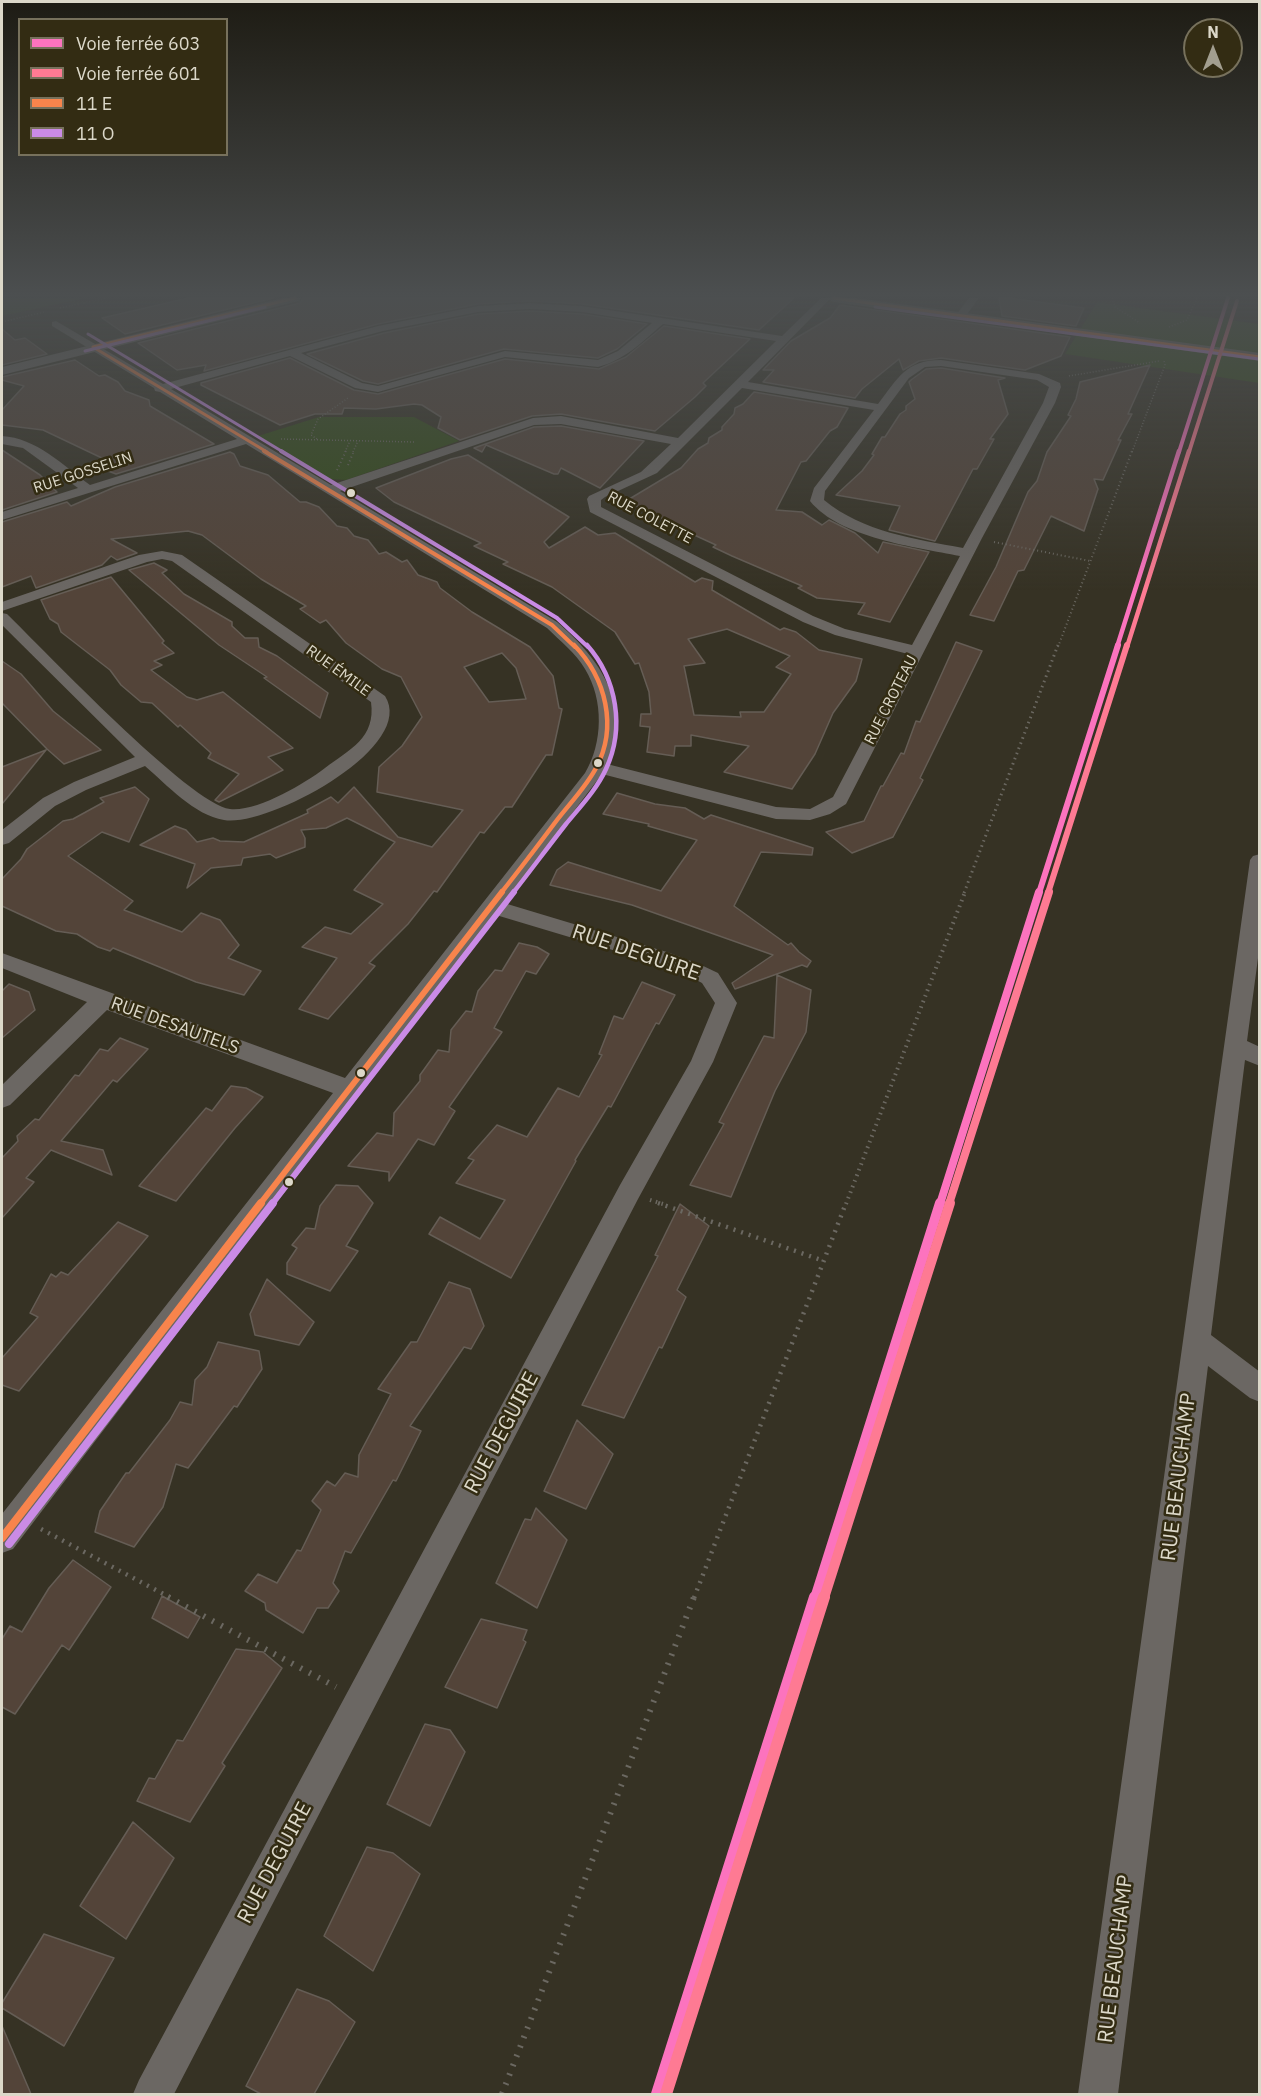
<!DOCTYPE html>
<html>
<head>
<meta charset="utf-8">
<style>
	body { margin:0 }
	#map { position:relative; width:1261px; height:2096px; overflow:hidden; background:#363224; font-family:"IBM Plex Sans",sans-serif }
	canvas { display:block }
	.frame { position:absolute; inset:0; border:3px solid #dcd8c9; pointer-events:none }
	.legend { position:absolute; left:18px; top:18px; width:210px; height:138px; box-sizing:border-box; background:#332c13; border:2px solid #77715c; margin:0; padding:8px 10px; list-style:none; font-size:18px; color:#dcd8c9 }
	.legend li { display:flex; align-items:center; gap:12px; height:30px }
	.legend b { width:30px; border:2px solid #77715c }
	.north { position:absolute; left:1183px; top:18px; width:60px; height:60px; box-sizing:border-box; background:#332c13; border:2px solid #77715c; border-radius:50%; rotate:0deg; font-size:16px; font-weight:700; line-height:24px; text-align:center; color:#dcd8c9 }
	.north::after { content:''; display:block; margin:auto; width:21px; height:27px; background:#a29e8f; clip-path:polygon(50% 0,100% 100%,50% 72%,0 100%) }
</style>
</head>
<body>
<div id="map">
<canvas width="1261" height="2096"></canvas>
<div class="frame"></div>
<ul class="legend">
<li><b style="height:8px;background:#fc73be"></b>Voie ferrée 603</li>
<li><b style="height:8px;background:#fe7a93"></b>Voie ferrée 601</li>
<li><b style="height:8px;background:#f8844c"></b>11 E</li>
<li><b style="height:8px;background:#ca8be6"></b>11 O</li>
</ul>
<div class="north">N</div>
</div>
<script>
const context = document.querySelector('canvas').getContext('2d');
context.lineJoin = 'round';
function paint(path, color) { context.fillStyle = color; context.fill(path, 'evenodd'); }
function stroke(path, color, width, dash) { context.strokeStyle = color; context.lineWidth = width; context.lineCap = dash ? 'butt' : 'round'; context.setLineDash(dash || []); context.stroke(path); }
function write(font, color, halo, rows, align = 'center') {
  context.font = font + ' "IBM Plex Sans",sans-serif'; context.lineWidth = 5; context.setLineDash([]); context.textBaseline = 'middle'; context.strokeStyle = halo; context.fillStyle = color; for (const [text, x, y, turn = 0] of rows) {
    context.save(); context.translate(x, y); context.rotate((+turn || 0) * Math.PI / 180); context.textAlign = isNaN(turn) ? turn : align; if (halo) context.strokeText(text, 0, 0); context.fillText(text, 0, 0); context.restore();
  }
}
paint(new Path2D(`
	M2,298h84l-84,18z
	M1097,302l162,22v59l-194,-29z
	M319,417h95l45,24 -113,39 -17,-1 -71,-43z`), '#334b18');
const building = new Path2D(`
	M188,298h86l-149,36 -23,-16z
	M303,298h491l-35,32 -177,-26 -52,-3 -52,3 -100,20 -174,47 2,-6 -29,5 -39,-27 162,-40z
	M999,298h10l75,10 -8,18 -74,-10z
	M840,305l230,32 -9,19 -36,14 -84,-12 -22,3 -16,9 -4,-11 -37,30 -7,9 -92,-16 11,-12h-11l28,-29 39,-23z
	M530,311l52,3 65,10 -30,25 -19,9 -94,-9 -126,35 -15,-3 -56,-27 77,-21 94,-19z
	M664,326l86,13 -47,44 3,3 -11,11 -40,34 -94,-17 -29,2 -72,24 -22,-12 3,-11 -19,-12 -8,-1 -38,5 -32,-1 -2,6h-27l-35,11 -79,-40v-2l89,-25 64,32 24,4 127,-35 94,10 27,-12z
	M2,329l13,11 10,-2 22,16 -45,11z
	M75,360l24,16 6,-1 13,7 7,9 24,9 1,6 64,38 -98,30 -24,-9 12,-6 -61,-29 -41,-5v-15l22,-24 -22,-6v-3z
	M1150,365l-22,49h4l-14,26h3l-18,40 -9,-1 4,10 -14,42 -33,-15 -27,54 -6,1 -24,50 -24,-6 26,-48 32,-75 9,-11 10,-29 24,-36 -3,-1 8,-16 4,-17z
	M941,368l64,10 -7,2 10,34 -18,25h4l-17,30h-4l-38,72 -46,-11 11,-24 -64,-11 26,-24 12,-16 -2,-1 10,-17h3l15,-23 6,-4v-4l9,-7 -6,-17 2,-2 15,-11z
	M754,392l94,16 -11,19 -7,4 -24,30 -5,1 -25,48 26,2 20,13 7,-5 26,13 23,20 5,-11 46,10 -39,70 -32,-8 7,-11 -48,-5 -19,-10 4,-2 -70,-30 -19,-9 3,-2 -37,-17h4l-57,-27 55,-33 17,-19 10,-6 1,-5 13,-8v-3l12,-13 1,-6 8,-4z
	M561,426l83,15 -44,47 -39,-20 -3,6h-4l-68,-29 -4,7 -8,-4 60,-21z
	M2,450l38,25 17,17 -55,18z
	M230,452l4,2 6,12 28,9 32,27h6l13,5 18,19 10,2 7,8 14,4 11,14 7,-2 16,10 5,-2 11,15 19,7 3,6 32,24 58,35 23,29 6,32 3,1 -10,46h-6l-34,52h-7l-21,26 -4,-1 -43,60 -3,-1 -26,33 -39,39 6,3 -47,53 -29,-10 38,-51 -35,-11 23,-20 26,7 32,-30 -29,-14 41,-48 -48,-24 -21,10 -25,2 4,8v9l-29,11 -6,-4 -27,4 -2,7 -30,3 -24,20 8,-24 -55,-19 35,-19 11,4 11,12 16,-4 7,3 24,1 64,-29 -1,-3 24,-13 7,6 16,-16 44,50 34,10 31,-37 -86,-18 2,-25 23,-21 20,-29 -21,-40 -19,-8 -36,-26 -20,-23 -6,3 -20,-14 6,-3 -45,-27 -59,-44 -14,-4 -77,8 26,14 -20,7 -6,-4 -9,9 -66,23 -5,-12 -29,11v-65l65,-20 4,4 44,-19zM502,653l14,15 10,31 -37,3 -25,-35z
	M468,455l101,62 -25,25 5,6 36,-21 13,8 17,-2 80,49 7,-4 11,3 -1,9 68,40 4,-2 12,4 23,18 43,9 -6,22 -23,32 -18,41 -23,35 -68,-17 25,-26 -58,-11v11h-16l-1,10 -27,-4 3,-25 -10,-1 1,-12h10l-2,-22 -10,-29 -4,1 -20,-32 -63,-45 -49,-23 5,-2 -34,-16 7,-3 -87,-41 -18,-14 75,-29zM727,629l63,27 -14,11 15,7 -27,38h-24l1,5 -47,-2 -10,-49 21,-3 -17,-24z
	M154,563l13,7 -5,3 22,21 48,28v4l13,12h13l1,9 18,9 51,37 -8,25 -56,-40 3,-1 -48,-32 -90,-75z
	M111,577l53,64 -2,2 12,10 -20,8 8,4 -11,5 36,27 10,3 26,-8 70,56 -25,9 15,13 -64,32 -4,-2 24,-26 -31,-16 3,-5 -31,-28 -2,2 -26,-24 -11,-1 -20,-17 -11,-15 -49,-38 -3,-8 -8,-5 -9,-19z
	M956,642l26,9 -62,127 3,2 -30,57 -41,16 -26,-21 38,-11 17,-35h2l18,-33 3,1 12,-33 4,1z
	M2,661l19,13 32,37 48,39 -37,14 -17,-15 -45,-46z
	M46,750l-44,54v-37z
	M135,787l14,12 -20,43 -27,-10 -34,24 65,45 -9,9 58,22 19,-19 19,7 19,25 -11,13 33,13 -17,24 -48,-13 -83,-34 -3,3 -12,-4 -21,-13 -21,-3 -54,-25v-27l19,-20 6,-10 36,-28 10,-2 31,-17 -4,-4z
	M617,793l38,11 30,4 19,11 7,-4 102,33 -1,7 -51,-3 -27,54 54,39 3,-2 8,9 12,9 -4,6 -5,-2 -67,24 -3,-6 41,-28 -141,-50 -82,-20 7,-15 11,-8 93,29 36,-51 -49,-14 1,-2 -46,-10z
	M519,943l18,4 12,7 -13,20 -10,-3 -32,57 8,4 -53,75 6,4 -21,34 -16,-6 -29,42v-9l-41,-6 29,-33 16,3 1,-23 26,-32v-6l18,-25 11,2 2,-22 15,-19 6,1 6,-21 17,-21 7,1z
	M777,975l34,15 -5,42 -31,59 -44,106 -41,-12 34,-61 -5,-2 45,-86 10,2z
	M642,982l33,13 -16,29 -3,-1 -45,84 -3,-1 -33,54 1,1 -65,117 -82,-44 11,-17 40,22 25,-39 -49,-17 18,-23 -6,-2 29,-33 30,12 31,-49 21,9 23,-42 -3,-1 15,-38 9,3z
	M9,984l20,8 6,18 -33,28v-47z
	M120,1038l28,11 -31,33 -4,-2 -52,61 42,9 9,25 -61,-25 -25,28 8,4 -32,36v-60l16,-17 -1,-5 18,-17 4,1 36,-45 4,1 21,-27 8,2z
	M231,1086l15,2 17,9 -28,31 -59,73 -37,-15 67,-78 6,3z
	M336,1185l22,1 15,17 -27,43 12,5 -28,40 -43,-17v-11l10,-15 -5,-3 14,-17 9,1 5,-23z
	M680,1204l29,22 -32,64 9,7 -24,51 -3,-1 -35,71 -42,-13 76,-149 -3,-1z
	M118,1222l30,14 -129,155 -17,-6v-27l36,-41 -8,-4 21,-39 5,3 5,-5 7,3z
	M267,1279l47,43 -15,23 -44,-10 -5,-21z
	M449,1282l21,7 14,37 -13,23 -7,-2 -54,79 11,5 -25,50 -3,-1 -42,73 -6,-2 -12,32 6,8 -11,17h-11l-14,25 -37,-23 -1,-7 -20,-12 13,-17 19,9 20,-33 4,1 20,-41 -9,-9 15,-20 8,5 10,-13 13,4 1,-22 32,-61 -13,-5 33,-47h6z
	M218,1342l41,9 3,18 -25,38 -3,-1 -46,62 -12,-4 -13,43 -29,40 -39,-15 5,-21 26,-38h3l41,-53 10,-18 12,3 3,-25 12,-13z
	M577,1420l36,34 -27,55 -42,-18z
	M536,1508l31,32 -30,68 -41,-25 29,-64 6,1z
	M73,1560l38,27 -42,63 -7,-5 -47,69 -13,-7v-68l8,-13 12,6 27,-44z
	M162,1596l38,21 -12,21 -36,-20z
	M481,1619l46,11 -4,10 3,2 -29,66 -52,-21z
	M236,1649l27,3 19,16 -60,95 3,3 -35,56 -53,-21 12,-23 6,1 22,-39 6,1z
	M425,1724l25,6 15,22 -35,74 -43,-22z
	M133,1822l41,36 -48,81 -46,-33z
	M367,1847l26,6 27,21 -47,97 -49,-35z
	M44,1934l70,24 -50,88 -62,-38v-5z
	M297,1989l32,12 26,21 -41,72h-53l-15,-8z
	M2,2026l29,68h-29z`);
paint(building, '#534439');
stroke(building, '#655d55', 1.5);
stroke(new Path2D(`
	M1112,298l3,9 25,16
	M60,308l46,-10
	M2,322l42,-10
	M1169,327l18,-7 10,-22
	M1069,376l90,-15
	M281,439l133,3
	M317,439l-6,-4 7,-16 30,-21
	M345,452l5,-11
	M353,452l5,-11
	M1132,452l33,-87 -1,-4`), '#6b6861', 1.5, [1, 2]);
stroke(new Path2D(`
	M348,465l6,-14
	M337,470l9,-19
	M994,542l96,19
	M1058,647l74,-196`), '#6b6861', 2, [1, 3]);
stroke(new Path2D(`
	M964,893l94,-248`), '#6b6861', 3, [1.5, 4]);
stroke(new Path2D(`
	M650,1200l13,4
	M846,1204l119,-312`), '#6b6861', 4, [1.5, 4.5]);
stroke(new Path2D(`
	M658,1203l166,58
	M41,1529l130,69
	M694,1598l152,-395`), '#6b6861', 4.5, [2, 6]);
stroke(new Path2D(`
	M168,1597l168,90
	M502,2094l192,-497`), '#6b6861', 6, [2, 8]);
paint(new Path2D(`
	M821,298h10l-83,84 130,22c20,-26 28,-44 63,-44l98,14 21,9 1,4 -6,16 -73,135 -136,266 -16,10 -20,6 -34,-1 -174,-45 -98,129 166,50 29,11 19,9 19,30 -24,59 -75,137 -464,895h-41l6,-14 481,-895 71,-124 24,-58 -13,-20 -17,-9 -29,-11 -160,-48 -483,634 -11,4v-39l331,-421 -226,-83 -97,95 -8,3v-23l85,-83 -85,-34v-15l343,125 240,-305c18,-30 19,-73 0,-104 -9,-16 -25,-28 -38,-41l-301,-184 -244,76v-8l76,-24 -55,-40 -21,-4v-8c34,2 61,29 88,49l147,-46 -77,-47 -5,-1 -1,-3 -102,-62v-4l4,-1 107,63 215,-58 100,-20 52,-3 52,3 200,30zM530,309l52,3 70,11 -34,28 -20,9 -93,-9 -127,35 -16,-3 -61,-30 82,-22 95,-19zM663,324l113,17 -98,97 -117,-22 -28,2 -202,67 -160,-96 119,-33 65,32 23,4 127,-35 93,10c27,-7 44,-25 65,-43zM941,366l96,14 12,7 -6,16 -80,145c-48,-9 -100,-16 -139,-48l1,-9 84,-113 16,-11zM742,388l132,22 -60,78 -4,13c30,37 105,46 150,55l-48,89 -67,-16 -32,-13 -212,-109v-7l4,-3 52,-24zM561,424l110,20 -30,28 -52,24 -2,3 3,13 213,110 32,13 73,19 -75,143 -23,12 -34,-2 -169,-43c25,-60 -6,-104 -50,-142l-217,-131 194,-66z
	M969,298h10l-14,19h-8l-1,-2z
	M162,551l20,4 203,141c33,52 -119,132 -161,124 -30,-5 -57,-35 -79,-54l-59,24 -31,16 -46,37 -7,2v-15l41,-32 31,-16 61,-25 -133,-132v-12l5,1c35,34 184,191 223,195 27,3 74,-25 95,-41 25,-19 51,-30 46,-66l-199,-141 -10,-2 -15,3 -145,49v-9l137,-47z
	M1260,854v89l-13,98 13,6v19l-15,-6 -34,275 49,37v30l-10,-4 -42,-32 -90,728h-40l172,-1234 3,-4z`), '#6b6763');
paint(new Path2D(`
	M282,298h19l-2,3 -297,74v-8z
	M827,298h29l404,55v8l-427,-59z`), '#6b6763');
stroke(new Path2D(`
	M833,298l427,59
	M93,347l202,-49
	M93,347l174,105`), '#f8844c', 3);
stroke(new Path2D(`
	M264,451l288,174 23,22`), '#f8844c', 4);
stroke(new Path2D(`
	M501,893c19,-24 38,-49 56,-73 13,-17 29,-33 39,-52 22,-41 10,-90 -22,-123`), '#f8844c', 4.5);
stroke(new Path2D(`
	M260,1204l242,-312`), '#f8844c', 6);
stroke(new Path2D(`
	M2,1538l259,-335`), '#f8844c', 8);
stroke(new Path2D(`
	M875,307l384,52
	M88,334l195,118
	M85,351l180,-44`), '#ca8be6', 3);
stroke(new Path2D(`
	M281,451l276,167 31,29`), '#ca8be6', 4);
stroke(new Path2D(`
	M513,893c18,-23 35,-46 53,-69 14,-17 31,-35 40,-55 19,-41 11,-90 -19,-124`), '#ca8be6', 4.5);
stroke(new Path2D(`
	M272,1204l242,-312`), '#ca8be6', 6);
stroke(new Path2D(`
	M9,1544l264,-341`), '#ca8be6', 8);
stroke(new Path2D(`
	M1179,452l49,-154`), '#fc73be', 4);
stroke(new Path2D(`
	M1117,647l62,-196`), '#fc73be', 4.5);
stroke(new Path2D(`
	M1039,893l79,-248`), '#fc73be', 6);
stroke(new Path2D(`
	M940,1204l99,-312`), '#fc73be', 8);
stroke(new Path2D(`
	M815,1598l125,-395`), '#fc73be', 10);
stroke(new Path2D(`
	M657,2094l158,-497`), '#fc73be', 12);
stroke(new Path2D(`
	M1189,452l48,-151`), '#fe7a93', 4);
stroke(new Path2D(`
	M1127,647l62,-196`), '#fe7a93', 4.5);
stroke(new Path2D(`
	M1048,893l79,-248`), '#fe7a93', 6);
stroke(new Path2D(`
	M949,1204l100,-312`), '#fe7a93', 8);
stroke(new Path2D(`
	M824,1598l126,-395`), '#fe7a93', 10);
stroke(new Path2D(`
	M666,2094l158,-497`), '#fe7a93', 12);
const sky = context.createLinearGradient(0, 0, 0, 591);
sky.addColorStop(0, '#1e1c14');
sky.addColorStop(0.5, '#4c4f50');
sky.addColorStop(1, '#4c4f5000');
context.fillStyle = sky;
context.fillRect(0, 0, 1261, 591);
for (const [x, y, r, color] of [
	[351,493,5,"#dcd8c9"],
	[598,763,5,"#dcd8c9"],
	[361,1073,5,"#dcd8c9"],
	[289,1182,5,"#dcd8c9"]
]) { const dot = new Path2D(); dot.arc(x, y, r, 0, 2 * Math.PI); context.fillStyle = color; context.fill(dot); stroke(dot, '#332c13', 2); }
write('15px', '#dcd8c9', '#332c13', [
	["RUE GOSSELIN",83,473,-18],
	["RUE COLETTE",650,518,28],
	["RUE ÉMILE",338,671,36],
	["RUE CROTEAU",891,700,-63]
]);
write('18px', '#dcd8c9', '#332c13', [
	["RUE DESAUTELS",175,1026,20]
]);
write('21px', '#dcd8c9', '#332c13', [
	["RUE DEGUIRE",636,953,19],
	["RUE DEGUIRE",502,1433,-62],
	["RUE BEAUCHAMP",1179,1477,-83],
	["RUE DEGUIRE",275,1863,-62],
	["RUE BEAUCHAMP",1116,1959,-83]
]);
</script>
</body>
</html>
